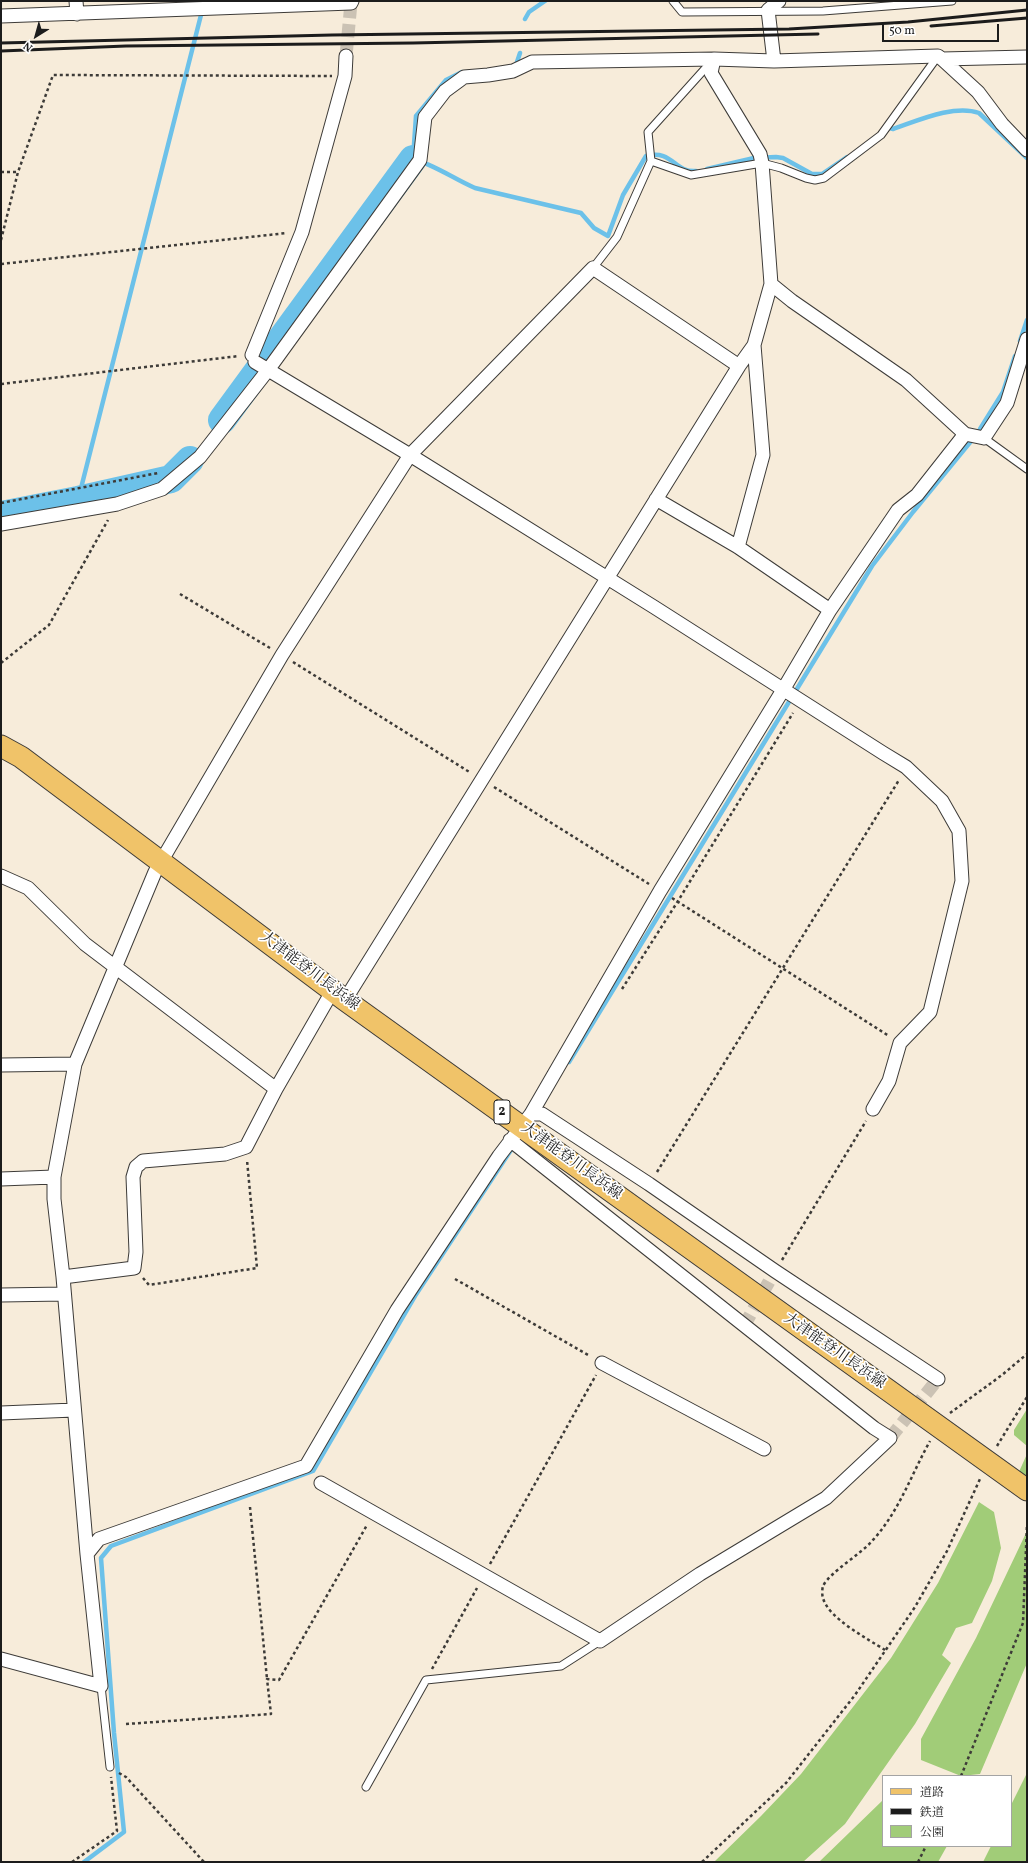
<!DOCTYPE html>
<html>
<head>
<meta charset="utf-8">
<style>
	body { margin:0 }
	#map { position:relative; width:1028px; height:1863px; overflow:hidden; background:#f7ecda; font-family:Vollkorn,"Noto Serif JP",serif }
	canvas { display:block }
	.frame { position:absolute; inset:0; border:2px solid #1c1c1c; pointer-events:none }
	.legend { position:absolute; left:882px; top:1775px; width:130px; height:72px; box-sizing:border-box; background:#fff; border:1px solid #a4a4a4; margin:0; padding:5px 7px; list-style:none; font-size:12px; color:#1c1c1c }
	.legend li { display:flex; align-items:center; gap:8px; height:20px }
	.legend b { width:20px; border:1px solid #a4a4a4 }
	.north { position:absolute; left:16px; top:16px; width:40px; height:40px; -webkit-text-stroke:3px #fff; paint-order:stroke; rotate:217deg; font-size:11px; font-weight:700; line-height:16px; text-align:center; color:#1c1c1c }
	.north::after { content:''; display:block; margin:auto; width:14px; height:18px; background:#1c1c1c; clip-path:polygon(50% 0,100% 100%,50% 72%,0 100%) }
	.scale { position:absolute; left:882px; top:24px; width:117px; height:18px; box-sizing:border-box; border:2px solid #1c1c1c; border-top:0; padding-left:5px; font-size:12px; line-height:14px; white-space:nowrap; color:#1c1c1c; -webkit-text-stroke:3px #fff; paint-order:stroke }
</style>
</head>
<body>
<div id="map">
<canvas width="1028" height="1863"></canvas>
<div class="frame"></div>
<ul class="legend">
<li><b style="height:5px;background:#f0c369"></b>道路</li>
<li><b style="height:5px;background:#1c1c1c"></b>鉄道</li>
<li><b style="height:11px;background:#a1cc78"></b>公園</li>
</ul>
<div class="north">N</div>
<div class="scale">50 m</div>
</div>
<script>
const context = document.querySelector('canvas').getContext('2d');
context.lineJoin = 'round';
function paint(path, color) { context.fillStyle = color; context.fill(path, 'evenodd'); }
function stroke(path, color, width, dash) { context.strokeStyle = color; context.lineWidth = width; context.lineCap = dash ? 'butt' : 'round'; context.setLineDash(dash || []); context.stroke(path); }
function write(font, color, halo, rows, align = 'center') {
  context.font = font + ' Vollkorn,"Noto Serif JP",serif'; context.lineWidth = 3.5; context.setLineDash([]); context.textBaseline = 'middle'; context.strokeStyle = halo; context.fillStyle = color; for (const [text, x, y, turn = 0] of rows) {
    context.save(); context.translate(x, y); context.rotate((+turn || 0) * Math.PI / 180); context.textAlign = isNaN(turn) ? turn : align; if (halo) context.strokeText(text, 0, 0); context.fillText(text, 0, 0); context.restore();
  }
}
paint(new Path2D(`
	M1027,1409v37l-13,-11v-5z
	M1027,1454v29l-9,-9z
	M979,1502l15,10 7,36 -9,33 -20,42 -16,5 -14,27 9,8 -36,61 -70,100 -42,38h-89l47,-46 40,-42 90,-116 47,-75z
	M1027,1531v132l-47,111 -19,2 -40,-16v-21l55,-101z
	M1027,1773v89h-44l8,-16h20v-41z
	M883,1800v46h64l-9,16h-119z`), '#a1cc78');
stroke(new Path2D(`
	M525,19l4,-7 16,-11
	M516,65l4,-12
	M462,72l-16,8 -30,36 -3,43c22,6 41,20 62,29l106,25 13,15 14,8 15,-41 23,-39c27,-7 28,17 50,15
	M886,127l7,2c24,-8 61,-25 86,-16l48,45
	M707,169l47,-11 22,-1 7,1 29,16h10l25,-17
	M1020,341l7,-21
	M980,429l23,-37 12,-36
	M78,500l124,-489 1,-10
	M569,1062l303,-496 41,-54 59,-72
	M84,1862l40,-30 -10,-99 -13,-175 10,-12 202,-75 102,-175 96,-146`), '#6cc1e9', 4.5);
stroke(new Path2D(`
	M222,420l191,-261
	M1,515l77,-15 93,-21 19,-19`), '#6cc1e9', 28);
stroke(new Path2D(`
	M346,56l5,-53
	M744,1326l31,-55
	M890,1438l48,-59`), '#cbc2b4', 13, [13, 6]);
const lane = new Path2D(`
	M673,1l9,11 141,-1 129,-10
	M651,161l-3,-29 63,-70
	M593,268l24,-31 34,-76 40,14 71,-12 19,5 25,10 9,2 9,-2 57,-43 57,-79
	M984,438l43,31
	M101,1686l9,81
	M366,1787l60,-107 135,-14 39,-25`);
const street = new Path2D(`
	M76,1l1,13
	M1,16l350,-13 1,-2
	M942,59l36,33 24,32 25,26
	M774,61l-6,-51 11,-9
	M771,284l21,17 114,79 59,54 19,4 23,-35 20,-64
	M252,355l50,-123 43,-156 1,-20
	M255,362l155,93 244,152 229,146 23,14 36,34 17,30 3,50 -32,131 -30,31 -11,38 -16,28
	M656,499l82,48 92,63
	M1,524l116,-20 45,-15 38,-32 68,-87 152,-210 5,-43 20,-26 19,-14 24,-2 25,-4 19,-9 182,-3
	M738,547l25,-92 -9,-110
	M1,876l27,12 57,56 191,145
	M345,1000l394,-634 15,-21 17,-61 -9,-121 -2,-9 -49,-81 3,-14 60,2 164,-5 4,3 85,-2
	M1,1065l74,-1
	M531,1114h11l107,70 126,87 163,108
	M1,1179l53,-2
	M63,1277l71,-9 2,-16 -3,-75 3,-10 7,-6 82,-7 21,-7 30,-58 57,-99
	M1,1295l63,-1
	M602,1363l162,86
	M1,1413l73,-3
	M321,1483l279,158 100,-67 126,-76 64,-60 -16,-10 -364,-288
	M87,1554l12,-15 207,-73 91,-156 102,-154 32,-42 129,-223 123,-201 47,-80 68,-100 19,-15 48,-61
	M1,1659l100,27 -14,-132 -24,-277 -9,-78v-22l21,-113 80,-192 127,-217 128,-200 183,-187 146,98`);
const primary = new Path2D(`
	M1,746l20,11 324,243 682,490`);
stroke(lane, '#3d3b38', 9);
stroke(street, '#3d3b38', 15);
stroke(primary, '#3d3b38', 23);
stroke(new Path2D(`
	M1,172h17
	M1,240l17,-68 35,-97 279,1
	M1,264l286,-31
	M1,384l238,-28
	M1,503l157,-30
	M180,594l90,54
	M293,662l178,111
	M1,663l48,-38 59,-105
	M494,787l155,97
	M672,898l217,138
	M622,989l56,-88 115,-188
	M657,1172l242,-392
	M782,1260l84,-139
	M143,1278l6,7 108,-17 -10,-108
	M455,1279l135,77
	M950,1413l52,-38 25,-21
	M997,1446l30,-49
	M250,1507l17,172
	M490,1564l106,-189
	M885,1650c-17,-11 -57,-32 -62,-52 -1,-2 -1,-9 0,-12 7,-14 38,-32 49,-45 27,-29 39,-66 58,-100
	M432,1669l45,-81
	M126,1724l145,-10 -4,-35 12,1 88,-155
	M119,1773l7,4 78,85
	M961,1776l62,-153 4,-99
	M72,1862l45,-31 -6,-54
	M702,1862l84,-79 69,-88 60,-88 32,-56 33,-72
	M918,1862l8,-16`), '#3d3b38', 2.5, [3, 3]);
stroke(lane, '#fff', 7);
stroke(street, '#fff', 13);
stroke(primary, '#f0c369', 21);
stroke(new Path2D(`
	M931,26l96,-8
	M1,43l331,-8 457,-6 119,-7 119,-12
	M1,51l125,-5 287,-3 405,-9`), '#1c1c1c', 3);
for (const [x, y, w] of [
	[502,1112,16]
]) { const box = new Path2D(); box.roundRect(x - w / 2, y - 12, w, 24, 3); context.fillStyle = '#fff'; context.fill(box); stroke(box, '#1c1c1c', 1); }
write('bold 14px', '#1c1c1c', null, [
	["2",502,1112]
]);
write('15px', '#1c1c1c', '#fff', [
	["大津能登川長浜線",309,972,37],
	["大津能登川長浜線",571,1162,36],
	["大津能登川長浜線",834,1352,35]
]);
</script>
</body>
</html>
